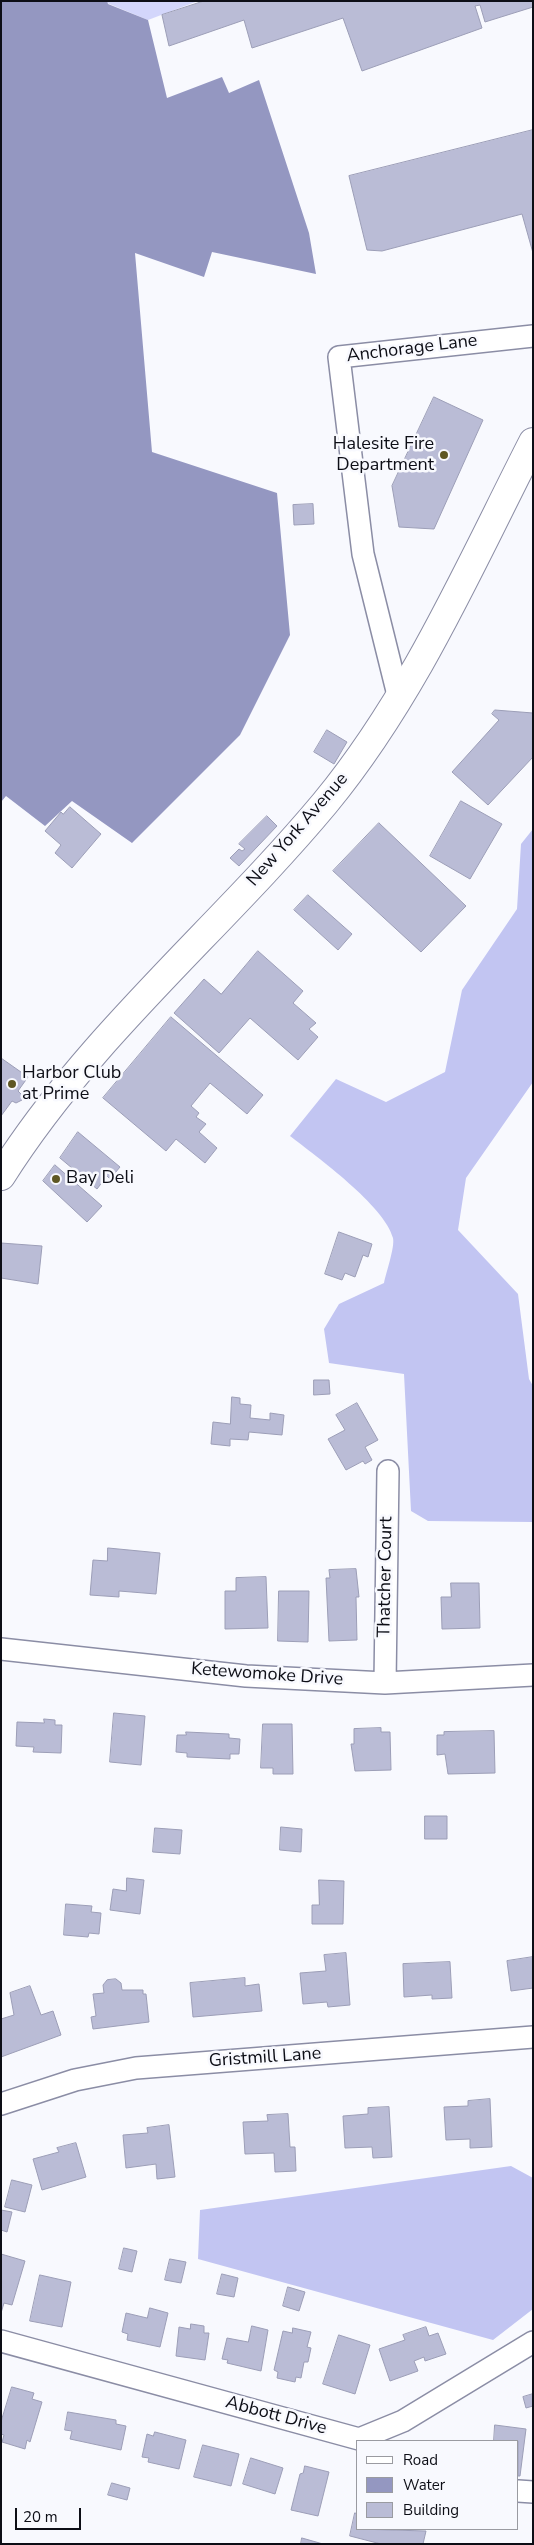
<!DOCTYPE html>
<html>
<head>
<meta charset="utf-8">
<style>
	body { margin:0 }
	#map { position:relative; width:534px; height:2545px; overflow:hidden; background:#f8f9fe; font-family:"Nunito Sans",sans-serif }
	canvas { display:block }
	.frame { position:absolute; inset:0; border:2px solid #0d0e16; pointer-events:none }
	.legend { position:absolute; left:356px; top:2440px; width:162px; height:90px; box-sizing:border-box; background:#f8f9fe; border:1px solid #9a9ba1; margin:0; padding:6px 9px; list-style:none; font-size:15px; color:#0d0e16 }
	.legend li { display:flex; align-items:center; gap:10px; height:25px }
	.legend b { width:25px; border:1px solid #9a9ba1 }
	.scale { position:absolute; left:15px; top:2508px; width:66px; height:22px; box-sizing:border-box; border:2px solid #0d0e16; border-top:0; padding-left:6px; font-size:15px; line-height:18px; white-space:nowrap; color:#0d0e16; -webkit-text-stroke:4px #f8f9fe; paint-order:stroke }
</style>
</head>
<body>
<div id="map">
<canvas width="534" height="2545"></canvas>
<div class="frame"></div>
<ul class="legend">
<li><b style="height:6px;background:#fff"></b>Road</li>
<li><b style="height:14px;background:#9497c1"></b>Water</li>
<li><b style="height:14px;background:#babcd6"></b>Building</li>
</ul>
<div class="scale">20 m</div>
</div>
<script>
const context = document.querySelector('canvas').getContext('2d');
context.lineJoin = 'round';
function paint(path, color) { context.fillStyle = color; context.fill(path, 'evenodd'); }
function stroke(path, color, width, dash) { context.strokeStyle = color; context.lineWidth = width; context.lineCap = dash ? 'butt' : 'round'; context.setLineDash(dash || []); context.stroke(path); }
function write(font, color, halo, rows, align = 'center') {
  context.font = font + ' "Nunito Sans",sans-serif'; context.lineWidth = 5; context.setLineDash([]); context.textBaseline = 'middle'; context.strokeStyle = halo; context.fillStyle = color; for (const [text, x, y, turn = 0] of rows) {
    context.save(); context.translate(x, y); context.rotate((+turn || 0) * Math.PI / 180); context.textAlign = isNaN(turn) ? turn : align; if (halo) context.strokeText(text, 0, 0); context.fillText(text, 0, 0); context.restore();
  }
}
paint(new Path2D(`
	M107,1h91l-50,19 -41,-17z`), '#d3d6fb');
paint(new Path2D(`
	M533,829v253l-67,96 -8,52 60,64 11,85 4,7v136l-105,-1 -17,-10 -7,-137 -75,-11 -5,-34 15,-25 45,-21c2,-10 11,-36 9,-45 -8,-32 -76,-81 -103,-102l46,-57 50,23 59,-30 17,-82 55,-81 4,-65z
	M511,2166l22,12v131l-40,31 -295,-81 2,-49z`), '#c2c5f2');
paint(new Path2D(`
	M1,1h106l1,3 40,16 19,78 55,-21 7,16 30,-13 50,153 7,41 -104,-22 -8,25 -69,-24 17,199 125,41 13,142 -50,100 -108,108 -60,-42 -27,25 -39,-30 -5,6z`), '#9497c1');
const building = new Path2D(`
	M204,1h329v6l-48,15 -5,-17 -5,1 7,22 -120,43 -19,-53 -91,30 -8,-28 -75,26 -7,-31z
	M533,130v123l-11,-39 -140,37 -15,-1 -18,-74z
	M434,397l49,23 -49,109 -35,-2 -7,-41z
	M313,504l1,20 -20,1 -1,-20z
	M495,710l38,3v44l-45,48 -36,-33 47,-52 -7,-6z
	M327,730l20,12 -13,22 -20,-12z
	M461,801l41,23 -32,55 -40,-23z
	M70,807l31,27 -29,34 -17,-15 6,-8 -16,-14 16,-19 2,2z
	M267,816l10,10 -38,40 -9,-8 9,-9 3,2 3,-2 -6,-5z
	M379,823l87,83 -45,46 -88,-81z
	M308,895l44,39 -14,16 -44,-40z
	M258,951l45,40 -10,12 23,20 -7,6 9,8 -20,23 -48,-42 -31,35 -45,-40 30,-34 17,15z
	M171,1017l92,78 -16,19 -37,-31 -19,23 8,7 -3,4 10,7 -7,8 18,16 -12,15 -29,-24 -10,12 -63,-53z
	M1,1058l27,19 -10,14 4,4v5l-6,3 -4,-2 -11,15z
	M78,1132l42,35 -10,12 -3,-3 -10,13 -37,-31z
	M55,1165l47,41 -15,16 -44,-41z
	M339,1232l33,12 -4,13 -5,-2 -8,22 -10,-4 -3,7 -17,-6z
	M1,1243l41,3 -4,38 -37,-6z
	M314,1380h15l1,14 -16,1z
	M232,1397l8,1v6l11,1 -1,13 20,2v-7l14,2 -2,20 -33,-3 -1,8 -18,-1v7l-19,-2 2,-22 17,2z
	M357,1403l21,37 -13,7 7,13 -7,4 -2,-3 -17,9 -18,-31 17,-9 -9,-15z
	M108,1548l52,5 -4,41 -37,-3v6l-29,-2 3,-35 14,1z
	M356,1569l3,28h-3l1,43 -28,1 -3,-63h4l-1,-8z
	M266,1577l2,51 -43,1v-38h11v-13z
	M451,1583h28l1,45 -38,1 -1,-32h10z
	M279,1591h30l-1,51 -30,-1z
	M114,1713l31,3 -4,49 -31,-3z
	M44,1719l11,1v5h7l-1,28 -28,-1 1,-5 -18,-1 1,-24 27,1z
	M263,1724h29l1,50h-20v-6h-12z
	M381,1728v4h9l1,38 -36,1 -4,-27h3v-15z
	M494,1731l1,42 -47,1 -3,-20 -8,1v-20h7v-3z
	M186,1732l43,2v4l11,1 -1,15h-9v5l-43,-2v-4l-11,-1 1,-17h9z
	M425,1816h22v23h-22z
	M281,1827l21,2 -1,23 -21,-2z
	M155,1828l27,2 -2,24 -27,-2z
	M127,1878l17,2 -4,34 -30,-4 3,-21 13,2z
	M319,1880l25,1 -1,43h-31v-19h7z
	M66,1904l26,2 -1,6 10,1 -2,21 -10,-1 -1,4 -24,-2z
	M346,1953l4,52 -22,2 -1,-5 -24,2 -3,-31 26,-2 -2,-16z
	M533,1957v31l-22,3 -4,-30z
	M450,1962l2,36 -20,1v-4l-28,2 -1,-33z
	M245,1978v8l14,-2 3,27 -69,6 -3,-34z
	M116,1979l5,4 1,7h21v4h3l3,28 -56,7 -2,-12 5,-1 -3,-22 11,-1 -1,-8 4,-5z
	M30,1986l11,29 12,-4 8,24 -60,22v-38l13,-4 -4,-22z
	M490,2099l2,48 -22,1v-9l-24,1 -2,-33 24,-1v-5z
	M389,2107l3,50 -19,1 -1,-11 -27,1 -2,-32 25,-2v-6z
	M288,2114l2,33h5l1,24 -21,1 -1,-19 -29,1 -2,-32 25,-1 -1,-6z
	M169,2125l6,52 -18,2 -1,-15 -30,4 -3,-33 25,-2 -1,-5z
	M76,2143l10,34 -44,13 -9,-31 26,-7 -2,-4z
	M12,2180l20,5 -7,27 -20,-5z
	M1,2210l11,2 -5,20 -6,-2z
	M124,2248l13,3 -5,21 -13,-3z
	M1,2254l24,7 -13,44 -8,-2 -3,10z
	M170,2259l16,3 -5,21 -16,-3z
	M222,2274l16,4 -4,19 -17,-3z
	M40,2275l31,7 -9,45 -32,-6z
	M288,2287l17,5 -6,19 -16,-5z
	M150,2308l18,5 -8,34 -33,-7 1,-6 -6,-2 4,-19 21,5z
	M191,2324l13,2v7h5l-4,27 -29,-4 3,-29 11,2z
	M252,2326l16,4 -7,41 -34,-8 1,-3 -6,-1 5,-21 21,4z
	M426,2327l3,9 9,-3 8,21 -21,7 -1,-4 -10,4 4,10 -28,10 -11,-32 26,-9 -2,-5z
	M293,2328l18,4 -4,15 4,1 -3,14h-4l-3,16 -5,-1 -1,5 -18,-4 1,-6 -4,-2 9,-39 9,2z
	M339,2335l31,10 -15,49 -32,-10z
	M12,2387l22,6 -2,6 10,3 -12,40 -3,-2 -2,9 -23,-7 2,-7 -3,-1v-12z
	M533,2394v12l-7,2 -3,-11z
	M68,2412l48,8v4l10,2 -5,24 -51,-11 2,-8 -7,-1z
	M495,2425l31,4 -6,47h-2v-35h-24z
	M155,2432l31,8 -7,29 -31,-7 1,-4 -7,-1 5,-23 6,2z
	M203,2445l36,9 -8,32 -37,-9z
	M251,2458l32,10 -8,26 -32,-10z
	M305,2466l24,6 -11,44 -27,-6 9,-36 3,-1z
	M112,2483l18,5 -3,12 -19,-5z
	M355,2513l3,1v15l68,2 -3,13h-42l-31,-8z
	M302,2538l21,6h-22z`);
paint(building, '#babcd6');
stroke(building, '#9c9eb7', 1);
const street = new Path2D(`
	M399,699l-36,-145 -24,-197 194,-21
	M1,1649l245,27 139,7 148,-8
	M385,1683l3,-212
	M1,2104l74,-24 61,-12 397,-31
	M1,2341l358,98 44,-18 130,-79
	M518,2491l15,1`);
const secondary = new Path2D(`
	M1,1176c89,-141 219,-247 324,-373 89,-108 145,-238 208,-361`);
stroke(street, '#8b8da5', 24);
stroke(secondary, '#8b8da5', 30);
stroke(street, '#fff', 21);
stroke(secondary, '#fff', 28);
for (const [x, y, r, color] of [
	[444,455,5,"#5e5723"],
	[12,1084,5,"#5e5723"],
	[56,1179,5,"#5e5723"]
]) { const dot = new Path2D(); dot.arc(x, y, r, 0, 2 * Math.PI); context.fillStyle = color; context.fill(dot); stroke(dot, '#f8f9fe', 2); }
write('18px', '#0d0e16', '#f8f9fe', [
	["Anchorage Lane",412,349,-7],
	["New York Avenue",298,830,-49],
	["Thatcher Court",386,1577,-89],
	["Ketewomoke Drive",267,1675,4],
	["Gristmill Lane",265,2058,-4],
	["Abbott Drive",276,2416,15]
]);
write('18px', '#0d0e16', '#f8f9fe', [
	["Halesite Fire",434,445,"right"],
	["Department",434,466,"right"],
	["Harbor Club",22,1074],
	["at Prime",22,1095],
	["Bay Deli",66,1179]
], 'left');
</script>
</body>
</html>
